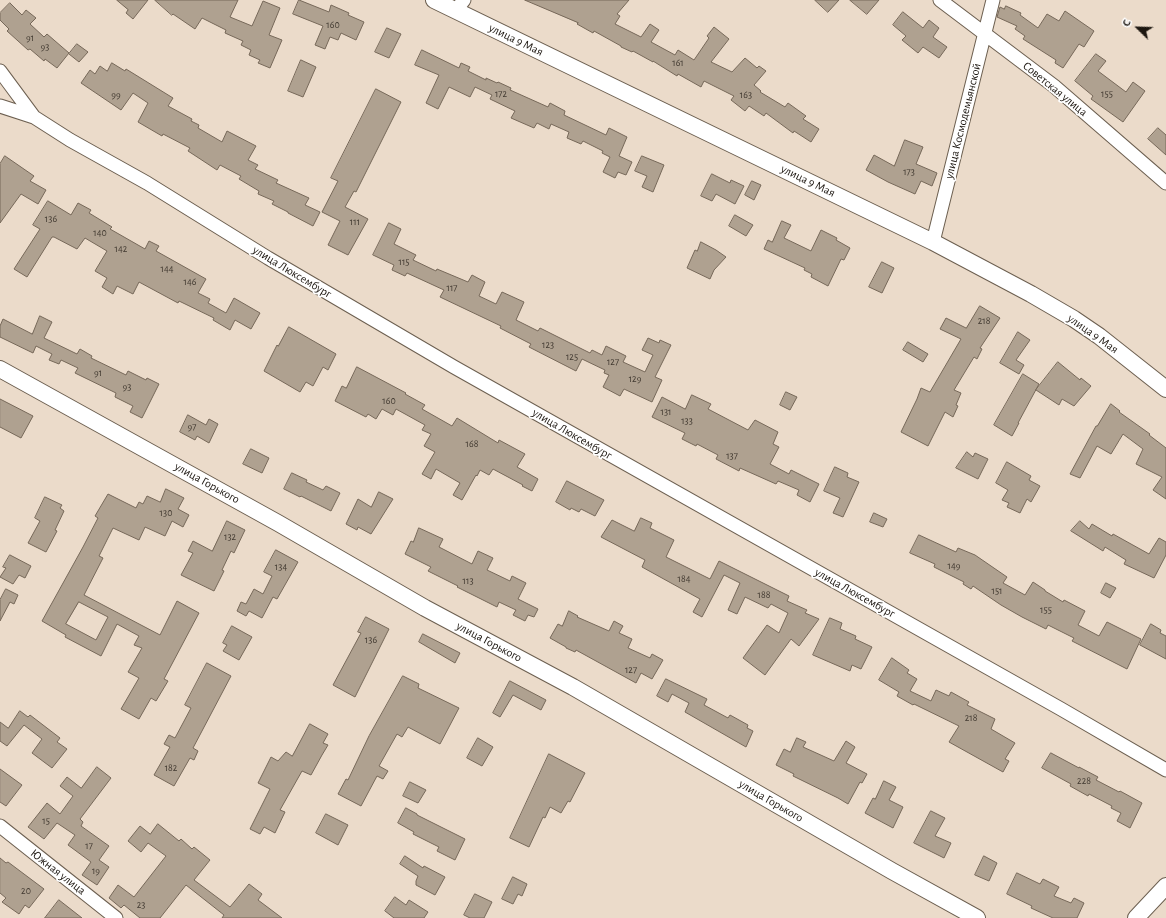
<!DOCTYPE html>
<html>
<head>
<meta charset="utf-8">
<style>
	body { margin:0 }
	#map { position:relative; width:1166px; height:918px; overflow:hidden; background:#ebdbca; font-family:"Alegreya Sans",sans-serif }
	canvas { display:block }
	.north { position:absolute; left:1118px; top:8px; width:40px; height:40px; -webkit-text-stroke:3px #fff; paint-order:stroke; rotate:293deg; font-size:11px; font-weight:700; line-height:16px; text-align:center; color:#1c1610 }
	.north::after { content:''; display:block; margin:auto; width:14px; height:18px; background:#1c1610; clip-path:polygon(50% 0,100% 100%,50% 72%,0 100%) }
</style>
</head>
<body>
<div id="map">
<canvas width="1166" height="918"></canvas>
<div class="north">С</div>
</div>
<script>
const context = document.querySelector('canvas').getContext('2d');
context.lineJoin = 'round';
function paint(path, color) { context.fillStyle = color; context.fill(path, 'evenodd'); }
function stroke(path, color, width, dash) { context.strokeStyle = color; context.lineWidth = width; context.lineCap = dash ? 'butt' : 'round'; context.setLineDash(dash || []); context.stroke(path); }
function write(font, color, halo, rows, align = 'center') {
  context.font = font + ' "Alegreya Sans",sans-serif'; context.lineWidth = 3.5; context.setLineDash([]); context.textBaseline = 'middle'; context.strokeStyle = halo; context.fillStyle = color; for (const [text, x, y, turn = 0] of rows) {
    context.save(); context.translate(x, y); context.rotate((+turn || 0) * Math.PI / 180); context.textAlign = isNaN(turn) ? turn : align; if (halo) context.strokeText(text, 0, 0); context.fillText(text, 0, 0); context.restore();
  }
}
const building = new Path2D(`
	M117,0h31l-15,19 -7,-6 2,-3z
	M155,0h83l-8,17 22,9 11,-25 17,7 -11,27 13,5 -12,28 -12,-5 2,-3 -11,-5 2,-5 -10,-5 2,-4 -18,-8 1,-3 -24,-12 -7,11 -22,-15 -1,1z
	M299,0l30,12 2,-7 18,8 -1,2 16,7 -8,18 -15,-7 -3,7 -8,-3 -5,12 -10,-4 8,-19 -30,-12z
	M525,0h104l-12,14 3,2 -5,8 26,13 9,-13 9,6 -8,12 24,13 3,-5 16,10 15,-22 -2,-2 7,-9 15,12 -18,23 21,10 13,-14 12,10 2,-2 7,5 -12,14 7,6 -1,1 25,15 3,-4 18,13 -3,3 16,10 -8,13 -17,-11 -1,2 -27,-20 -2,3 -15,-10 -4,5 -14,-11 3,-4 -30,-15 -3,6 -23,-13 -1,2 -24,-15v1l-20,-11 -1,1 -11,-5v-1l-27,-15 -1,2 -16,-9 1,-1z
	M815,0h24l-11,12z
	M850,0h29l-12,14z
	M10,3l12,12 4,-5 10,8 -6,6 14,13 3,-3 22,19 -12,15 -12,-9 -1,2 -14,-12 -2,1 -21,-19 2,-2 -9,-9v-7z
	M1006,6l15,7 -1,2 18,13 9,-14 12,7 6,-10 29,20 -10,16 -5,-3 -16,24 -8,-5 1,-3 -33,-21 2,-3 -10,-7 2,-3 -20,-9 3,-10 4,2z
	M903,12l20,16 6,-8 10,8 -6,9 14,10 -8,11 -16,-11 -5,6 -16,-13 4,-4 -13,-11z
	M387,28l14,6 -12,24 -14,-6z
	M77,44l11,8 -9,10 -10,-8z
	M422,50l37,18 2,-5 9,4 -2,4 18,9v-2l11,5 1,-1 13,6 -1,2 38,17 2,-4 15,8 -1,4 42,20 3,-7 18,9 -8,19 13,6 -6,13 -8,-3 -3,6 -12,-6 7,-15 -8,-4 1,-2 -20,-10 -2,3 -14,-6 2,-6 -18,-8 -2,5 -12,-6 -3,5 -23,-10 4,-7 -25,-12 2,-4 -17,-8 -5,10 -21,-10 -11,22 -12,-6 13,-28 -24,-10z
	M1096,54l10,7 -8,10 28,21 7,-10 12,9 -22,31 -32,-23 2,-3 -18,-15z
	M301,60l15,7 -13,30 -15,-6z
	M112,63l13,8 1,-2 47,29 -5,8 24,13 -1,2 8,4 -1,3 24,14 5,-11 29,15 -8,14 10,5 -3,4 23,11 -2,3 33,15 -4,7 15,7 -7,14 -25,-13v-1l-16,-8 2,-3 -16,-7 1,-3 -20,-12 2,-3 -21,-11 -3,5 -29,-19 2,-3 -27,-14 -1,2 -24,-14 10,-19 -15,-10 -12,17 -40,-27 9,-13 5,4 5,-8 7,5z
	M376,89l25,13 -45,90 -2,-1 -9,16 23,12 -20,36 -20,-10 12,-24 -18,-9 16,-31 -7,-3z
	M1158,128l8,7v20l-18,-16z
	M905,140l18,7 -7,17 21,9 -5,13 -11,-5 -6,13 -27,-12 -22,-12 8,-15 20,11z
	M5,156l29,20 -4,5 16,9 -8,14 -17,-10 -21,29v-59z
	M642,156l22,9 -11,27 -11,-5 5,-11 -12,-5z
	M712,174l18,9 1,-3 13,6 -9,18 -19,-10 -4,7 -11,-5z
	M752,181l9,4 -7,15 -9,-5z
	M48,201l23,14 7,-12 13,7 -2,3 23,14 -2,2 35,20 4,-8 10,5 -3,5 50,28 -8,14 12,6 -2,4 18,10 8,-15 26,15 -9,16 -16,-9 -5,10 -17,-10 1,-2 -35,-17 -1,2 -39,-21 -6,12 -16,-8 -4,8 -11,-7 5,-9 -12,-7 12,-20 -22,-13 -8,11 -23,-12h-2l-25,40 -13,-8 26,-40 -7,-4z
	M735,215l18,10 -7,11 -17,-10z
	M782,221l9,4 -7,13 27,13 10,-21 16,8 -1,2 14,8 -6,12 -3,-1 -13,27 -17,-9 1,-3 -8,-4 1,-2 -41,-19 4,-9 4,2z
	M389,223l12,6 -7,15 22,11 -3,5 23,11 1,-2 31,13 4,-7 13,7 -6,14 17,8 6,-12 22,10 -8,18 22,11 2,-3 50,25 2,-3 10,5 4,-9 20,10 -3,6 22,10 8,-17 -11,-5 6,-12 11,5 1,-3 11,5 -16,32 7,3 -10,22 -28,-13 -4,7 -17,-9 6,-12 -5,-2 1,-3 -23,-11 -6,12 -47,-24 2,-3 -31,-16 1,-2 -61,-29 4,-7 -37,-17 -2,3 -13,-6 2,-5 -21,-10z
	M701,242l15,8 10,7 -12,13 -4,9 -23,-11 8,-18 2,1z
	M882,262l12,6 -12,25 -13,-6z
	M980,306l20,12 -20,30 2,1 -5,10 -3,-2 -20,33 7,3 -5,12 2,1 -5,11 -8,-5 -17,34 -27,-14 16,-33 4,-11 9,4 31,-53 -21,-10 6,-11 20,10z
	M40,316l12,6 -8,16 33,16 3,-5 12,7 -1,2 35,17 2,-4 18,9 1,-2 12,6 -17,34 -12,-6 3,-6 -18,-9 1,-4 -41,-20 3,-5 -17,-8 -2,4 -10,-4 3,-6 -16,-8 -3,7 -33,-16v-11l3,-7 29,15z
	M289,327l47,27 -8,16 -5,-3 -10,19 -7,-4 -6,10 -36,-21 13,-26 1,1z
	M1018,332l12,8 -14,20 8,5 -5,9 -19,-11z
	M908,342l20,12 -5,8 -20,-12z
	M1058,362l22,18 1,-2 10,8 -17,20 -12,-7 -3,6 -23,-15z
	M357,367l49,26 -1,1 20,11 -3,4 30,17 5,-8 41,25 1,-3 26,14 -8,13 21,12 -6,12 -10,-5 1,-1 -30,-16 -4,6 -9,-5 -3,6 -1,-1 -14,25 -9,-5 7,-12 -24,-14 -5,10 -9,-5 13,-22 -11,-6 7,-12 -9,-4 3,-5 -29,-16 -3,6 -11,-6 -6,10 -8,-5 -2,3 -31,-16 7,-15 4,2z
	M1023,374l16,10 -21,39h1l-7,13 -18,-11z
	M786,392l11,5 -7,13 -10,-5z
	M692,395l19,9 -3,5 40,21 7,-10 23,12 -5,12 6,3 -9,17 19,10 2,-4 28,14 -9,18 -13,-7 2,-5 -21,-9 -2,3 -36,-16 -1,3 -23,-12 2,-4 -21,-11 -1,2 -14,-7 3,-6 -33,-16 10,-20 23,12z
	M0,399l33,17 -12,22 -21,-11z
	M1111,404l9,7 -1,1 31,22 -1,1 17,13v51l-13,-9 9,-13 -26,-13 7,-15 -20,-15 -12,20 -14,-8 -17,32 -10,-4 26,-48h1z
	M188,415l18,10 3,-6 9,5 -9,19 -12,-7 -2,4 -15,-8z
	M251,449l18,9 -7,15 -19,-9z
	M967,452l6,5 2,-4 13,6 -10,20 -22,-11z
	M1007,462l24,14 -2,4 11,6 -9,16 -4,-3 -7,14 -13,-6 2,-4 -7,-3 6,-10 -12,-7z
	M835,467l13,6 -1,4 12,5 -16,35 -10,-4 7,-15 -16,-7z
	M292,473l15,7 -1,2 17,8 3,-4 14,7 -9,18 -30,-15 -1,1 -16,-8z
	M567,481l37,19 -9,16 -14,-7 -2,3 -8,-4 -1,2 -14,-8z
	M166,489l18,9 -6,11 11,6 -6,12 -11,-6 -7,15 -20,-9 -6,13 -26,-12 -14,28 4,2 -19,37 76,40 17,-34 22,12 -35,66 4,2 -12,20 -5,-3 -12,21 -18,-10 18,-31 -11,-6 14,-24 -8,-3 5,-9 -22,-12 -16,32 -36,-19 1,-2 -24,-14 41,-74 15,-29 -3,-2 13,-22 28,14 3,-6 4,2 4,-8 13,6zM79,602l29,15 -12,23 -30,-16z
	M379,492l14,7 -22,35 -13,-7 -1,3 -11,-6 12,-25 13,8z
	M45,497l17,8 -2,3 4,3 -9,19 2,1 -11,21 -18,-9 12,-22 -5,-3z
	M874,513l13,6 -4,8 -13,-5z
	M641,518l11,5 -2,5 24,12 -8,17 44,22 9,-18 70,35 -2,5 20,9 -2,3 14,6 -20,27 -8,-7 -26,36 -22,-17 24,-33 12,8 9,-20 -17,-9 -3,4 -23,-11 -8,17 -9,-4 12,-27 -16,-8 -22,42 -9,-5 7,-13 -58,-32 3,-7 -44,-23 11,-17 22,11z
	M227,521l18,9 -11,23 -3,-2 -9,19 2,1 -10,20 -33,-16 12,-22 -5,-2 5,-10 19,10z
	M1080,521l9,8 3,-5 20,12 1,-2 36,20 10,-16 7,4v13l-12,23 -30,-14 2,-4 -21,-13 -2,4 -32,-20z
	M419,528l24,11 -4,8 33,17 6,-13 15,7 -6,12 23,11 2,-5 14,7 -8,16 20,10 -4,8 -6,-2 -3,6 -12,-6 3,-5 -17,-8 -2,5 -40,-20 1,-1 -30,-15 3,-4 -26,-13 6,-13 2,1z
	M919,535l37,17 2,-4 17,7 32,22 -4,6 22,12 8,-13 12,8v1l18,11 1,-2 21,11 -7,14 21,11 8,-14 34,17 -14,30 -55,-28 2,-3 -26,-13 -2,4 -24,-12 -21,-12 -28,-19 -2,3 -8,-5 1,-2 -30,-15 1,-3 -25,-11z
	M276,550l22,12 -21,37 -4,-2 -11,21 -13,-7 -3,5 -9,-5 4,-9 5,2 8,-15 9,5 9,-18 -8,-4z
	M10,555l21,11 -6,12 -6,-3 -6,9 -13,-7 6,-9 -3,-1z
	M1106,583l10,5 -6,10 -9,-5z
	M6,589l12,6 -4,9 -4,-2 -10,19v-21z
	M569,611l9,5 -1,1 32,14 5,-10 9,5 -4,7 13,6 -4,9 22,10 2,-4 11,6 -11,19 -11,-6 -5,10 -60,-33 -1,2 -9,-4v-1l-16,-9 8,-14 4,2z
	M366,617l23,12 -34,68 -22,-12 28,-52 -3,-1z
	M830,618l12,5 -2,6 16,7 -1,3 17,8 -11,22 -9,-4 -2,6 -37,-16z
	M1151,624l10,6 -1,3 6,3v23l-26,-14z
	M232,626l20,11 -13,23 -16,-9 4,-6 -4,-2z
	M423,634l37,19 -5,10 -36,-21z
	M892,658l17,12 -2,3 10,6 -7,12 21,10 5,-11 13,6 2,-4 18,10 -2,3 28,14 -4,10 24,14 -10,16 4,2 -6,11 -54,-30 10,-16 -45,-22 -1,1 -16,-9 2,-4 -20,-12z
	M207,663l24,13 -38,72 5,3 -4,9 -4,-2 -16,28 -20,-11 16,-28 -6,-3 5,-9 6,3 16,-30 -6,-3z
	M403,676l16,8 -1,4 41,20 -19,36 -32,-17 -6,10 -5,-3 -18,32 9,5 -5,8 -6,-3 -16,30 -23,-12 8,-15 2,1 21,-44z
	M666,679l41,20 -3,6 24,13 2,-3 18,10 -1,3 6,3 -7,16 -61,-35 4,-9 -17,-9 -4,8 -11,-6z
	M510,681l36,19 -5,10 -28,-15 -13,22 -7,-4z
	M20,711l8,6 2,-2 30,23 -3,4 10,7 -15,19 -20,-15 10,-14 -18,-14 -17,21 -7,-5v-19l8,6z
	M310,724l18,10 -5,9 5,2 -6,10 -11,20 -9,-4 -22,39 5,2 -10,21 -11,-6 -4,7 -10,-5 20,-40 -12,-6 13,-26 7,4 8,-9 6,4z
	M478,738l15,9 -11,19 -15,-8z
	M797,738l9,4 -3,5 31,14 12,-20 9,6 -9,16 21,11 -5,9 -2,-1 -12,22 -10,-6 -45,-22 1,-2 -18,-9 8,-16 6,3z
	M1051,753l28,15v-1l19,10 -2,3 23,12 1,-1 22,12 -12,25 -13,-7 4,-8 -10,-5 1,-2 -23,-12 -1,2 -18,-10 1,-2 -29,-16z
	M549,754l36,19 -15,29 -2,-1 -7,12 -11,-6 -5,11 -2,-1 -14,30 -19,-9z
	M97,767l14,11 -31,41 3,3 -2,4 28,20 -10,14 10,7 -12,18 -15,-10 9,-13 -23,-17 7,-10 -18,-12 -13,16 -16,-12 19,-24 13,11 13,-18 -13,-10 7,-9 14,11z
	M0,769l22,16 -16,21 -6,-4z
	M884,781l12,6 -7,13 14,7 -10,21 -28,-15 8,-15 2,1z
	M410,782l16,8 -8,13 -15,-7z
	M406,808l11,6v1l48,24 -10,21 -18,-9 2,-4 -26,-13 1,-2 -16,-9z
	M931,811l14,7 -10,18 16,7 -7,15 -30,-15z
	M326,814l22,11 -10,20 -22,-12z
	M158,824l21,17 2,-2 11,10 2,-2 16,13 -16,20 36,27 19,-23 13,10 -4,6 24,18h-60l2,-3 -38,-30 -26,33h-20l-16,-13 -3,3 -12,-10 9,-13 16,12 32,-41 -18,-13 -7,9 -13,-11 12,-15 10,8z
	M405,856l18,12 1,-2 21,11 -10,18 -19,-10v-4l2,-5 -18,-12z
	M984,856l13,7 -8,18 -14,-6z
	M0,858l6,5 2,-1 36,27 -15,19 -4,-3 -6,9 -17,-12 4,-4 -6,-5z
	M1017,873l23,11 3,-5 16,8 -5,9 17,7 3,-5 10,5 -7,15h-24l-22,-10 1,-2 -25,-12z
	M513,877l14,7 -5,12 -4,-2 -5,10 -11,-5z
	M475,894l17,8 -8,16h-14l-6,-3z
	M395,897l11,8 3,-5 19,12 -4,6h-30l-9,-7z
	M59,900l23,18h-37z`);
paint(building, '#afa190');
stroke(building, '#766859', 1);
const minor = new Path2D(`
	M940,0l114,86 112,97
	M456,10l8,-10
	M0,71l34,46 36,23 77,43 121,75 186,109 607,342 105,61
	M0,106l34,11
	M933,242l60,-242
	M0,826l116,92`);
const tertiary = new Path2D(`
	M434,0l499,242 98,52 43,25 25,17 67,53
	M0,369l278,154 147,85 148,79 319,184 85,47
	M1136,918l30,-32`);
stroke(minor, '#6c5f50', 15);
stroke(tertiary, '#6c5f50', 18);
stroke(minor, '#fff', 13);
stroke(tertiary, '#fff', 16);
write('10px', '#413930', null, [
	["160",333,25],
	["91",30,38],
	["93",45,47],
	["161",678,63],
	["172",501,94],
	["155",1107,94],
	["99",116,95],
	["163",746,95],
	["173",909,172],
	["136",51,219],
	["111",355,222],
	["140",100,233],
	["142",121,249],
	["115",404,262],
	["144",167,269],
	["146",190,282],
	["117",452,288],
	["218",984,321],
	["123",548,345],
	["125",572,357],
	["127",613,362],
	["91",98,373],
	["129",635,379],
	["93",127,387],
	["160",389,401],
	["131",666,412],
	["133",687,421],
	["97",192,427],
	["168",472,444],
	["137",732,456],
	["130",166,513],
	["132",230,537],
	["149",954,566],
	["134",281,567],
	["184",684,579],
	["113",468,581],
	["151",997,591],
	["188",764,595],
	["155",1046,610],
	["136",371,640],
	["127",631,670],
	["218",971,718],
	["182",171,768],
	["228",1084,781],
	["15",46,821],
	["17",89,846],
	["19",96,871],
	["20",26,891],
	["23",141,905]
]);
write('12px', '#1c1610', '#fff', [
	["улица 9 Мая",516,40,26],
	["Советская улица",1055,89,39],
	["улица Космодемьянской",963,121,-76],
	["улица 9 Мая",808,181,26],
	["улица Люксембург",292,272,31],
	["улица 9 Мая",1093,334,35],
	["улица Люксембург",572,434,30],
	["улица Горького",207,483,29],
	["улица Люксембург",855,593,29],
	["улица Горького",489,642,28],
	["улица Горького",771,801,30],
	["Южная улица",58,872,38]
]);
</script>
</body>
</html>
